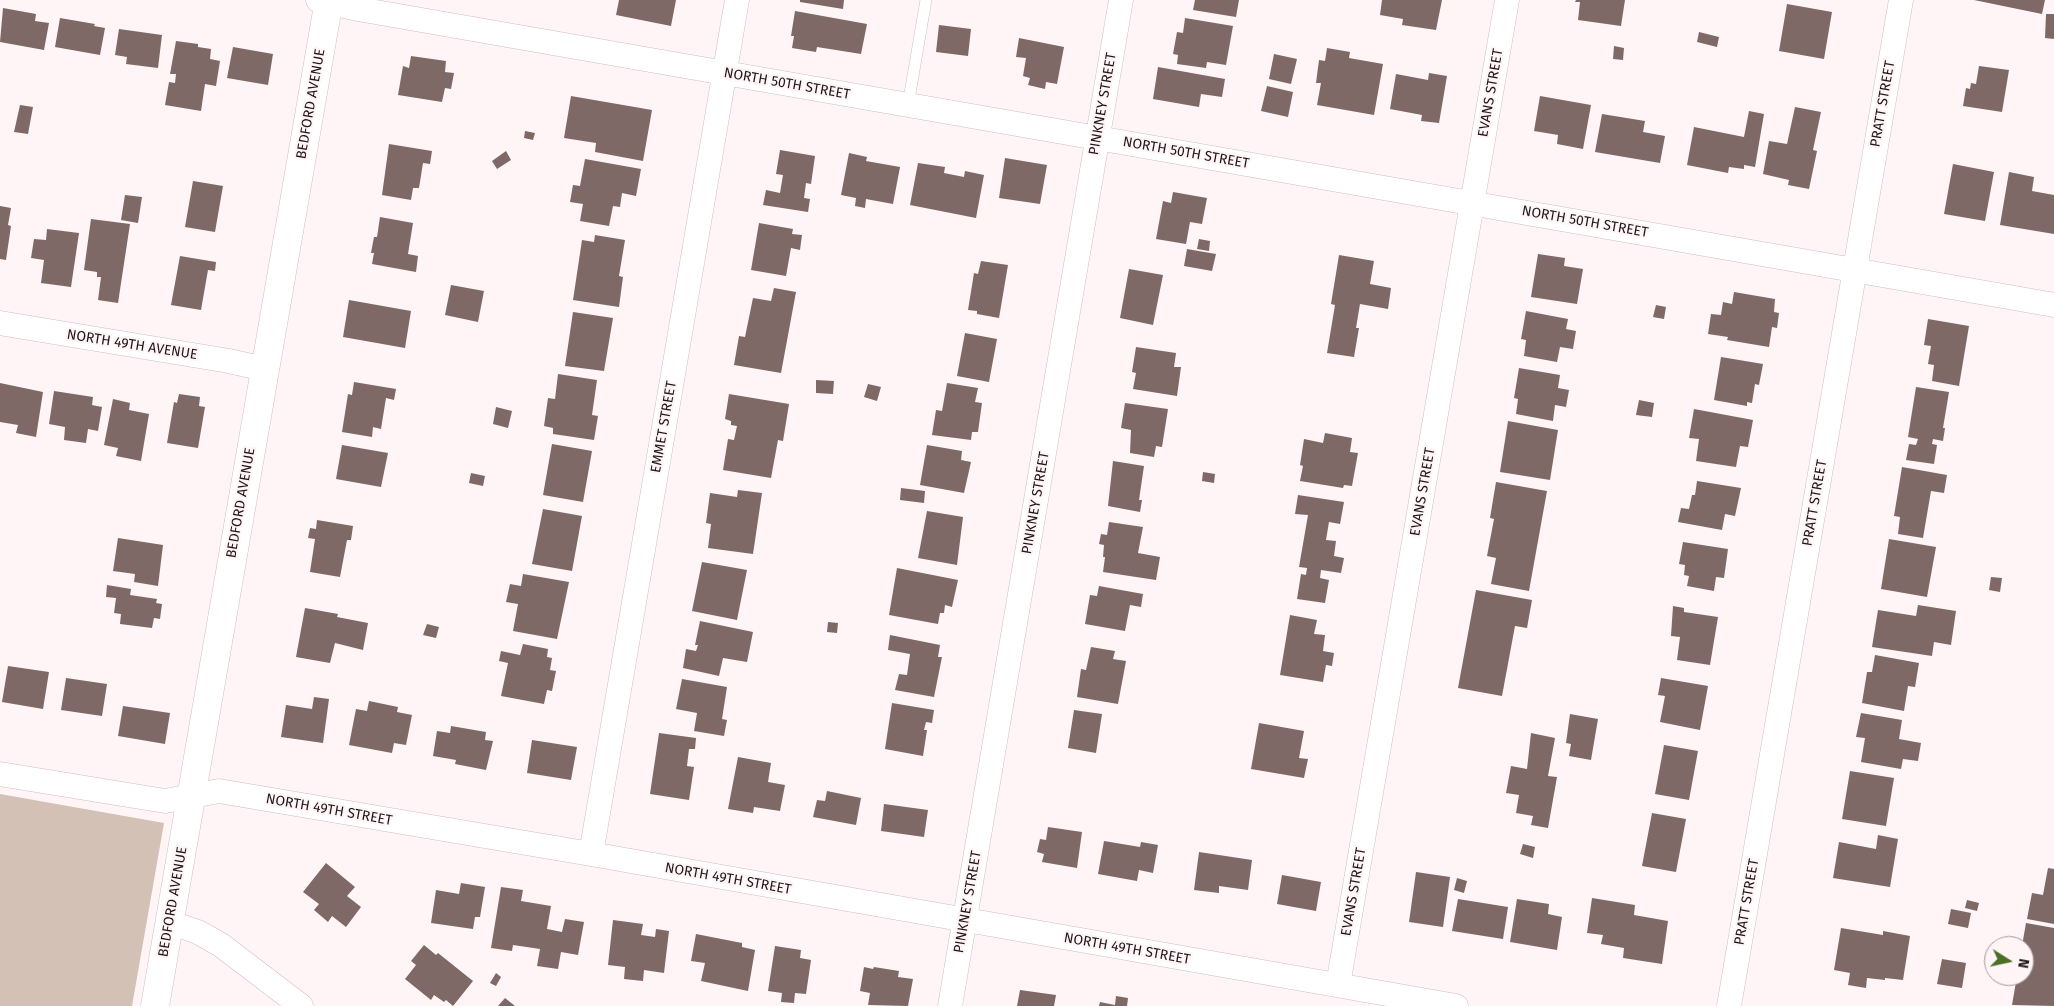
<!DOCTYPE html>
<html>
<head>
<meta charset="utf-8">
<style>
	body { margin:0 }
	#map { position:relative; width:2054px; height:1006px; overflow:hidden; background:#fff5f7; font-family:"Fira Sans",sans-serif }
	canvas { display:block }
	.north { position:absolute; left:1984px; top:936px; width:50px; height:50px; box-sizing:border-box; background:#fff5f7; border:1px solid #a59c9e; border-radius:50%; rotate:100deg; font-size:14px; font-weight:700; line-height:20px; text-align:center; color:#1f1718 }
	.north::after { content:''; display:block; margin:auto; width:18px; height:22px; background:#4b6f27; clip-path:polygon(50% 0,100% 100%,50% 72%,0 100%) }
</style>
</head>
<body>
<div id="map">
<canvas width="2054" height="1006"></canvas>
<div class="north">N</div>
</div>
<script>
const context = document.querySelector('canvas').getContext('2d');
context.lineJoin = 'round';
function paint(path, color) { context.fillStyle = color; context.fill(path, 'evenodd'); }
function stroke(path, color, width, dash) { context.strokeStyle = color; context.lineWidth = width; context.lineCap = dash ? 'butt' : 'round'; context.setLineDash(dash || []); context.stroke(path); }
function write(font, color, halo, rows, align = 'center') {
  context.font = font + ' "Fira Sans",sans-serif'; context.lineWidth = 4.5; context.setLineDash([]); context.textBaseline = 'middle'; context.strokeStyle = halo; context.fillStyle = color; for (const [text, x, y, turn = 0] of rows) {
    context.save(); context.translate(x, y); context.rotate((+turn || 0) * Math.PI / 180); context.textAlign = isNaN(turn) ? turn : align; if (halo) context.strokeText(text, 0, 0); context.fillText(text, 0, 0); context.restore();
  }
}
paint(new Path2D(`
	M0,794l164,29 -32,183h-132z`), '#d3c1b6');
paint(new Path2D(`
	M619,0h57l-5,26 -55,-11z
	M800,0h44l-1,9 -43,-7z
	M1195,0h44l-3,17 -43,-7z
	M1382,0h60l-6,30 -34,-5 1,-6 -23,-4z
	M1576,0h49l-4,26 -43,-6 2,-18h-5z
	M1974,0h71l-3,14z
	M1787,4l45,8 -8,47 -45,-8z
	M3,8l33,6 -1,7 14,2 -5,27 -44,-8z
	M795,11l72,13 -6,30 -44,-7 -1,5 -24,-4 2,-12h-3z
	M2046,14h8v25l-9,-1z
	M60,18l35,6 -1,2 11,2 -5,27 -45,-8z
	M1185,18l48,8 -7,39 -19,-3 -1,6 -29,-4 1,-9 -5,-1 4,-22 6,1z
	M939,25l32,4 -3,27 -32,-4z
	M119,29l43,6 -4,33 -32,-4 1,-7 -12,-2z
	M1699,32l20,5 -2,10 -20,-5z
	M1019,38l45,9 -7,37 -11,-2 -1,7 -17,-4 2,-7 -7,-2 3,-18 -10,-1z
	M176,41l22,3v3l13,2 -1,10 10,2 -4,25 -11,-2 -4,27 -36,-6 4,-23 6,1 1,-9h-6z
	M1614,46l10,2 -1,12 -10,-1z
	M233,47l40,7 -5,31 -41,-7z
	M1327,48l23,4 -1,6 34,6 -9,51 -57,-10 4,-22h-5l3,-23 6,1z
	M1274,54l23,5 -6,25 -22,-5z
	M411,56l35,5 -1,11 9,1 -3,16 -6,-1 -3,14 -44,-7 5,-29 6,2z
	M1979,66l30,4 -7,42 -39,-6 3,-18 4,1 1,-6 5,1z
	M1158,67l67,12 -3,18 -21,-3 -2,13 -46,-8z
	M1429,73l18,3 -8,47 -18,-2 1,-6 -32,-6 6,-35 32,6z
	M1267,86l26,6 -5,25 -27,-6z
	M571,96l81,14 -9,51 -48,-9 1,-9 -32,-5z
	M1540,96l51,9 -8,44 -26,-5 1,-9 -24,-4z
	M20,105l13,2 -5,27 -14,-2z
	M1795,107l26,5 -8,38 4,1 -8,38 -21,-4 1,-5 -26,-6 6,-33 18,3z
	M1749,111l15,3 -9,53 -11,-2v4l-15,-2 -1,6 -41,-8 7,-38 50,10z
	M1602,114l43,7 -2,11 22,4 -5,27 -65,-11z
	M525,131l10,2 -2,7 -9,-2z
	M389,144l43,7 -2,13 -7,-1 -4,25h-6l-2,12 -29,-5z
	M780,150l35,6 -4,28 -5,-1 -2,15 6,1 -2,13 -45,-7 3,-15 14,3 3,-18 -7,-1z
	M506,151l5,9 -14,9 -5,-8z
	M849,153l18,4 -1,4 34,6 -7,37 -27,-5 -1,9 -10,-2 1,-8 -15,-3z
	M1005,158l42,7 -7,39 -41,-6z
	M585,159l56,10 -5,27 -14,-3 -2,14 -7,-1 -4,20 -29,-5 3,-17 -13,-2 3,-17 7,1z
	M918,163l27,4 -1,6 20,4 1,-6 19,4 -8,43 -66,-13z
	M1953,164l41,8 -9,49 -41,-7z
	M2009,172l25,5 -2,14 22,4v39l-54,-9z
	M193,181l30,5 -8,46 -30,-5z
	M1173,192l34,6 -5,26 -12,-2 -4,22 -30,-5 7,-38 8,2z
	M125,195l17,2 -4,26 -17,-3z
	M0,206l11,2 -3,17 3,1 -5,34 -6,-1z
	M380,217l33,6 -5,31 10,2 -2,16 -44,-8 2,-11h-3l3,-16h3z
	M91,219l39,5 -12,79 -20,-3 3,-23h-4v-5l-13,-2z
	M759,223l34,6 -1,5 10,1 -2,15 -9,-2 -5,28 -35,-6z
	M47,229l32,4 -8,54 -30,-4 3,-23 -13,-2 3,-19 12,1z
	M595,235l30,5 -6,36 4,1 -4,30 -46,-7 9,-60 12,2z
	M1199,239l11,2 -1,10 -12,-2z
	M1187,249l29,5 -4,17 -28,-5z
	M1538,254l27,4 -1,8 19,3 -6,35 -46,-7z
	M1339,255l35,6 -4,23 21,4 -3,21 -28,-5 -4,24h3l-5,29 -27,-4 8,-48 -4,-1z
	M180,256l36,6 -1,9 -7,-1 -7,40 -30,-5z
	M981,261l27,4 -9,53 -22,-4v-3l-9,-1 6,-37 4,1z
	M1129,269l34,6 -10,50 -33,-7z
	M451,285l33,6 -6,31 -33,-7z
	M774,288l22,4 -15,81 -47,-8 5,-29 6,1 8,-39 18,3z
	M1734,292l41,7 -1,13 5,1 -2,15 -5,-1 -3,20 -42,-7 1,-3 -20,-3 3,-20 10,1 2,-13 9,2z
	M349,300l62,11 -6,37 -62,-11z
	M1656,305l10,2 -2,12 -11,-2z
	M1526,311l42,8 -2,10 10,2 -3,18 -13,-2 -3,15 -33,-6 2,-16 -5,-1z
	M573,312l40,6 -9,53 -39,-5z
	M1928,319l41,7 -10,60 -27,-5 2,-16 -6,-1 3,-18 -7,-1z
	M965,333l32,6 -8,43 -32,-6z
	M1136,347l40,6 -2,14h7l-4,29 -44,-7 3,-16 -4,-1z
	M1721,357l42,7 -4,21 -4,-1 -3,19 -5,-1v4l-33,-6z
	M1519,368l41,7 -2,13 11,2 -3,17 -11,-2 -2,16 -37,-7 2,-15 -4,-1z
	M558,374l39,6 -5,35 6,1 -4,24 -41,-6v-6l-9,-2 4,-28 7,1z
	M816,380l18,1 -1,13 -17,-1z
	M354,382l42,7 -2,11 -8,-2 -5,31 -8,-2 -1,10 -30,-5 6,-38 4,1z
	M0,383l43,9 -7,45 -20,-4 2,-8 -18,-3z
	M947,383l31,5 -3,14 7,1 -4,29h-6l-1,8 -39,-5 4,-25 6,1z
	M868,384l13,3 -4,14 -13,-4z
	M1916,387l33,5 -6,36h2l-2,13 -10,-2 -1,5 5,1 -3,19 -28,-4 3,-16 7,1 2,-6 -10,-2z
	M54,391l39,6 -1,8 10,2 -4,24 -10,-2 -2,14 -22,-3 1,-13 -16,-3z
	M179,394l21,3 -1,9 6,1 -7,41 -31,-5 7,-41 3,1z
	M729,394l60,10 -6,37 -5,-1 -7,38 -48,-8 5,-31 6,1 3,-14 -6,-1v-4l-6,-2z
	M113,399l17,4 -1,7 20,4 -8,47 -25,-5 2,-8 -14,-3z
	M1639,400l15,3 -2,14 -16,-2z
	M1125,403l43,6 -6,38 -6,-1 -2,11 -24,-4 1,-23 -10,-2z
	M496,407l16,4 -4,17 -15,-4z
	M1694,409l59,11 -5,27 -8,-1 -4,21 -40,-6 3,-22 -10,-1z
	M1508,421l50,9 -8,50 -50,-8z
	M1325,433l27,5 -2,14 8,1 -6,33 -8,-1 -1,3 -43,-7 3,-15 -3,-1 4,-26 19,4z
	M552,444l40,7 -9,51 -40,-7z
	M342,445l46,8 -7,34 -45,-8z
	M927,445l35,6 -1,9 10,2 -7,31 -44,-8z
	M1113,461l31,5 -5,34h3l-2,12 -32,-6z
	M1902,467l45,8 -3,18 -13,-2 -8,47 -25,-4 2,-17 -6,-1z
	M1203,472l12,2 -1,9 -12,-2z
	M471,473l14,3 -2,10 -14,-3z
	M1697,481l44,7 -6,28 -10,-2 -3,16 -44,-8 3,-14 8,1 3,-14h3z
	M1496,482l51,9 -18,100 -38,-7 5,-26 -9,-2 7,-37 -4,-1z
	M901,488l24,3 -1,12 -24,-3z
	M738,490l24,3 -9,61 -45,-6 3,-24 -5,-1 4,-30 27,4z
	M1298,495l46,7 -4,22 -11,-2 -3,18 10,1 -2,15 10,2 -3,15 -20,-3 -1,8 9,2 -4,23 -28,-4 4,-25 5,1 1,-7 -8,-1 9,-52 -13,-1z
	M543,509l39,7 -10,55 -40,-7z
	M927,511l36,6 -6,48 -39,-7z
	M317,520l36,6 -2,14h-4l-7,37 -30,-5 5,-33 -7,-1 2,-10 6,1z
	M1109,522l34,5 -5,26 22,4 -4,23 -53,-8 2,-15h-2l1,-12 -5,-1 2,-10 6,1z
	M118,538l45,7 -5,41 -24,-4 1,-8 -22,-3z
	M1889,539l47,8 -9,50 -46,-8z
	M1683,542l45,7 -4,29 -8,-1 -2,14 -27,-5 2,-10 -5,-1 1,-10 -6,-1z
	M702,562l45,8 -10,50 -45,-9z
	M897,568l61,12 -6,27 -7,-2 -1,8h-4l-2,11 -49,-9z
	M523,574l46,8 -12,57 -44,-8 5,-27 -12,-2 4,-18 11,2z
	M1991,577l11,1 -2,14 -11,-2z
	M107,585l24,4 -1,6 27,4 -1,4 6,1 -2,15 -6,-1 -2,10 -32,-4 1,-10 -7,-1 2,-15 -10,-1z
	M1099,586l44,8 -2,13 -11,-2 -5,26 -40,-7 5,-29 7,1z
	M1476,590l56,10 -5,28 -12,-2 -13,70 -44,-8z
	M1918,605l38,6 -5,34 -17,-3 -2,14 -60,-9 6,-37 38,6z
	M1673,606l11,2v4l34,5 -8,48 -33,-5 3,-23 -9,-1z
	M305,608l33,6 -1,3 31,6 -5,27 -28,-7 -5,20 -34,-6z
	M1290,615l27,5 -3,14 11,1 -2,16 11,2 -2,13 -6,-1 -3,17 -43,-7z
	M700,621l53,11 -6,30 -24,-4 -4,18 -36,-8 3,-19 10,2 2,-6h-3z
	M828,622l10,1 -1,10 -10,-1z
	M427,624l12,3 -3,11 -13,-3z
	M890,635l50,10 -2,12h4l-8,40 -39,-7 4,-16 8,1 3,-21 -22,-4z
	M523,644l25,5 -1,8 5,1 -2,12 6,1 -4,20 -5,-1 -3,14 -43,-8 7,-33 -9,-2 2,-10 19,4z
	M1091,647l24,4 -2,8 13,2 -8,43 -41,-7 4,-28 5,1z
	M1875,655l44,8 -4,24 -7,-1 -4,25 -42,-8 5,-31h5z
	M8,666l41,6 -6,37 -41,-7z
	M66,678l41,6 -5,32 -41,-6z
	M1661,678l47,8 -8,44 -40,-8 5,-26 -7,-1z
	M682,679l45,8 -5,32 5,1 -3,16 -30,-5 3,-18 -21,-4z
	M314,697l15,2 -6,44 -42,-6 5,-32 26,4z
	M369,701l29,6 -1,5 15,3 -6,30 -12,-2 -2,10 -43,-8 7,-36 11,2z
	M892,703l42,7 -2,13 -6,-1 -2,8h3l-4,26 -38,-7z
	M123,706l47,7 -5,31 -47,-8z
	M1074,710l28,4 -6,39 -28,-5z
	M1861,713l41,7 -3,19 22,4 -3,18 -15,-2 -2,10 -40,-7 4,-24 -9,-1z
	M1570,714l28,5 -7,41 -22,-4 2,-12 -5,-1z
	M1259,723l45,8 -5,27 9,1 -4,19 -53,-9z
	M451,726l35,6 -1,8 8,1 -7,29 -31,-6 1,-4 -23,-4 4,-25 13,2z
	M659,733l37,5 -1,11h-6l-2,17 7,1 -5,33 -39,-6z
	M1531,733l24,5 -7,38 9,1 -9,51 -17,-3 2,-9 -17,-3 3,-18 -13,-2 5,-27 16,3z
	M532,740l45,7 -6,33 -44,-7z
	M1664,745l34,6 -9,49 -34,-6z
	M738,757l33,6 -3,19 17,3 -5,26 -26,-4 -1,6 -25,-4z
	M1850,771l44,7 -8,48 -44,-7z
	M827,791l34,7 -5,27 -43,-8 4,-17 8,1z
	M884,804l44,6 -4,27 -43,-6z
	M1652,813l34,6 -10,53 -34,-6z
	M1048,827l34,5 -5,36 -35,-6 2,-8 -7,-2 3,-13 6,1z
	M1878,835l20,4 -8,48 -57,-9 6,-36 37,7z
	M1104,841l36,6 1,-5 17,3 -5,28 -14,-3 -2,11 -39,-7z
	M1523,844l12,3 -2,11 -13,-4z
	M1199,852l53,8 -4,30 -29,-4v7l-25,-3z
	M326,863l29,24 -8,9 14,11 -15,20 -14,-11 -4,6 -14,-12 5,-6 -16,-12z
	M2048,868l6,1v55l-27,-5 5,-26 11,2z
	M1416,872l34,5 -7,50 -34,-5z
	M1282,875l39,7 -5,29 -39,-7z
	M1457,878l10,3 -3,12 -10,-3z
	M461,883l24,4 -5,30h-5l-2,12 -42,-6 5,-33 23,4z
	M501,887l22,3 -2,11 30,5 -4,23 15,3 3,-13 19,3 -6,33 -17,-3 -3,17 -21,-3 3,-17 -27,-4 -1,6 -21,-3z
	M1592,898l43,7 -1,10 34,6 -6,43 -39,-6 1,-10 -23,-4 2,-9 -16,-2z
	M1458,899l50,8 -5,32 -51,-8z
	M1517,899l32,5 -1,10 14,3 -5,33 -47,-8z
	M1967,900l12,3 -2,8 -12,-3z
	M1951,909l20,4 -3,15 -20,-4z
	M613,920l30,4 -2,11 14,2 1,-8 13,2 -5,42 -20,-3 -1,11 -19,-2 1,-12 -17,-2z
	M2026,923l28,5v78l-42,-1 5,-29h7v-30h-2z
	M1841,928l42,7v-4l27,5 -7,44 -18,-2v2l-18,-2 -1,10 -18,-3 2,-12 -16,-3z
	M696,934l46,9v4l13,3 -7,41 -47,-10 4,-18 -14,-2z
	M424,945l12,10 2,-2 35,28 -20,25 -7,-6 -2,2 -10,-7 -3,5 -26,-21 11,-14 -5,-4z
	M775,946l26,4 -1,8 11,2 -5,34 -11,-1 -1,10 -13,-1 1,-9 -14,-2z
	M1942,959l24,4 -4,25 -25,-4z
	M864,967l9,2 1,-2 25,4 -1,6 15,2 -5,27 -40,-1 2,-12 -10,-2z
	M496,973l5,4 -5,9 -6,-3z
	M1020,990l36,5 -2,11h-37z
	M1116,996l12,2 -1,8h-28l1,-4 15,3z
	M505,998l10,8h-17z`), '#7e6966');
const lane = new Path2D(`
	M908,105l18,-105`);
const street = new Path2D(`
	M318,0l40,9 1696,296
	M0,323l229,38 35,8
	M0,774l165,27 54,-10 372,63 865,152
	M591,854l146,-854
	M169,922l29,10 23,13 80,61
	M1338,985l169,-985
	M950,1006l171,-1006
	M1729,1006l172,-1006`);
const secondary = new Path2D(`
	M155,1006l174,-1006`);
stroke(lane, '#d2bbc0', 12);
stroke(street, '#d2bbc0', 25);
stroke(secondary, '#d2bbc0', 29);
stroke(lane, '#fff', 11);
stroke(street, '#fff', 24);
stroke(secondary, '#fff', 28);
write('14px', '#1f1718', '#fff5f7', [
	["NORTH 50TH STREET",787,84,10],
	["EVANS STREET",1491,93,-80],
	["BEDFORD AVENUE",311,104,-80],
	["PINKNEY STREET",1103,104,-80],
	["PRATT STREET",1883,104,-80],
	["NORTH 50TH STREET",1186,153,10],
	["NORTH 50TH STREET",1585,222,10],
	["NORTH 49TH AVENUE",132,345,9],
	["EMMET STREET",664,427,-80],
	["EVANS STREET",1423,492,-80],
	["BEDFORD AVENUE",241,503,-80],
	["PINKNEY STREET",1036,503,-80],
	["PRATT STREET",1815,503,-80],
	["NORTH 49TH STREET",329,810,10],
	["NORTH 49TH STREET",728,879,10],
	["EVANS STREET",1354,892,-80],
	["BEDFORD AVENUE",173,902,-80],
	["PINKNEY STREET",968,902,-80],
	["PRATT STREET",1747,902,-80],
	["NORTH 49TH STREET",1127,949,10]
]);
</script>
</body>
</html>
